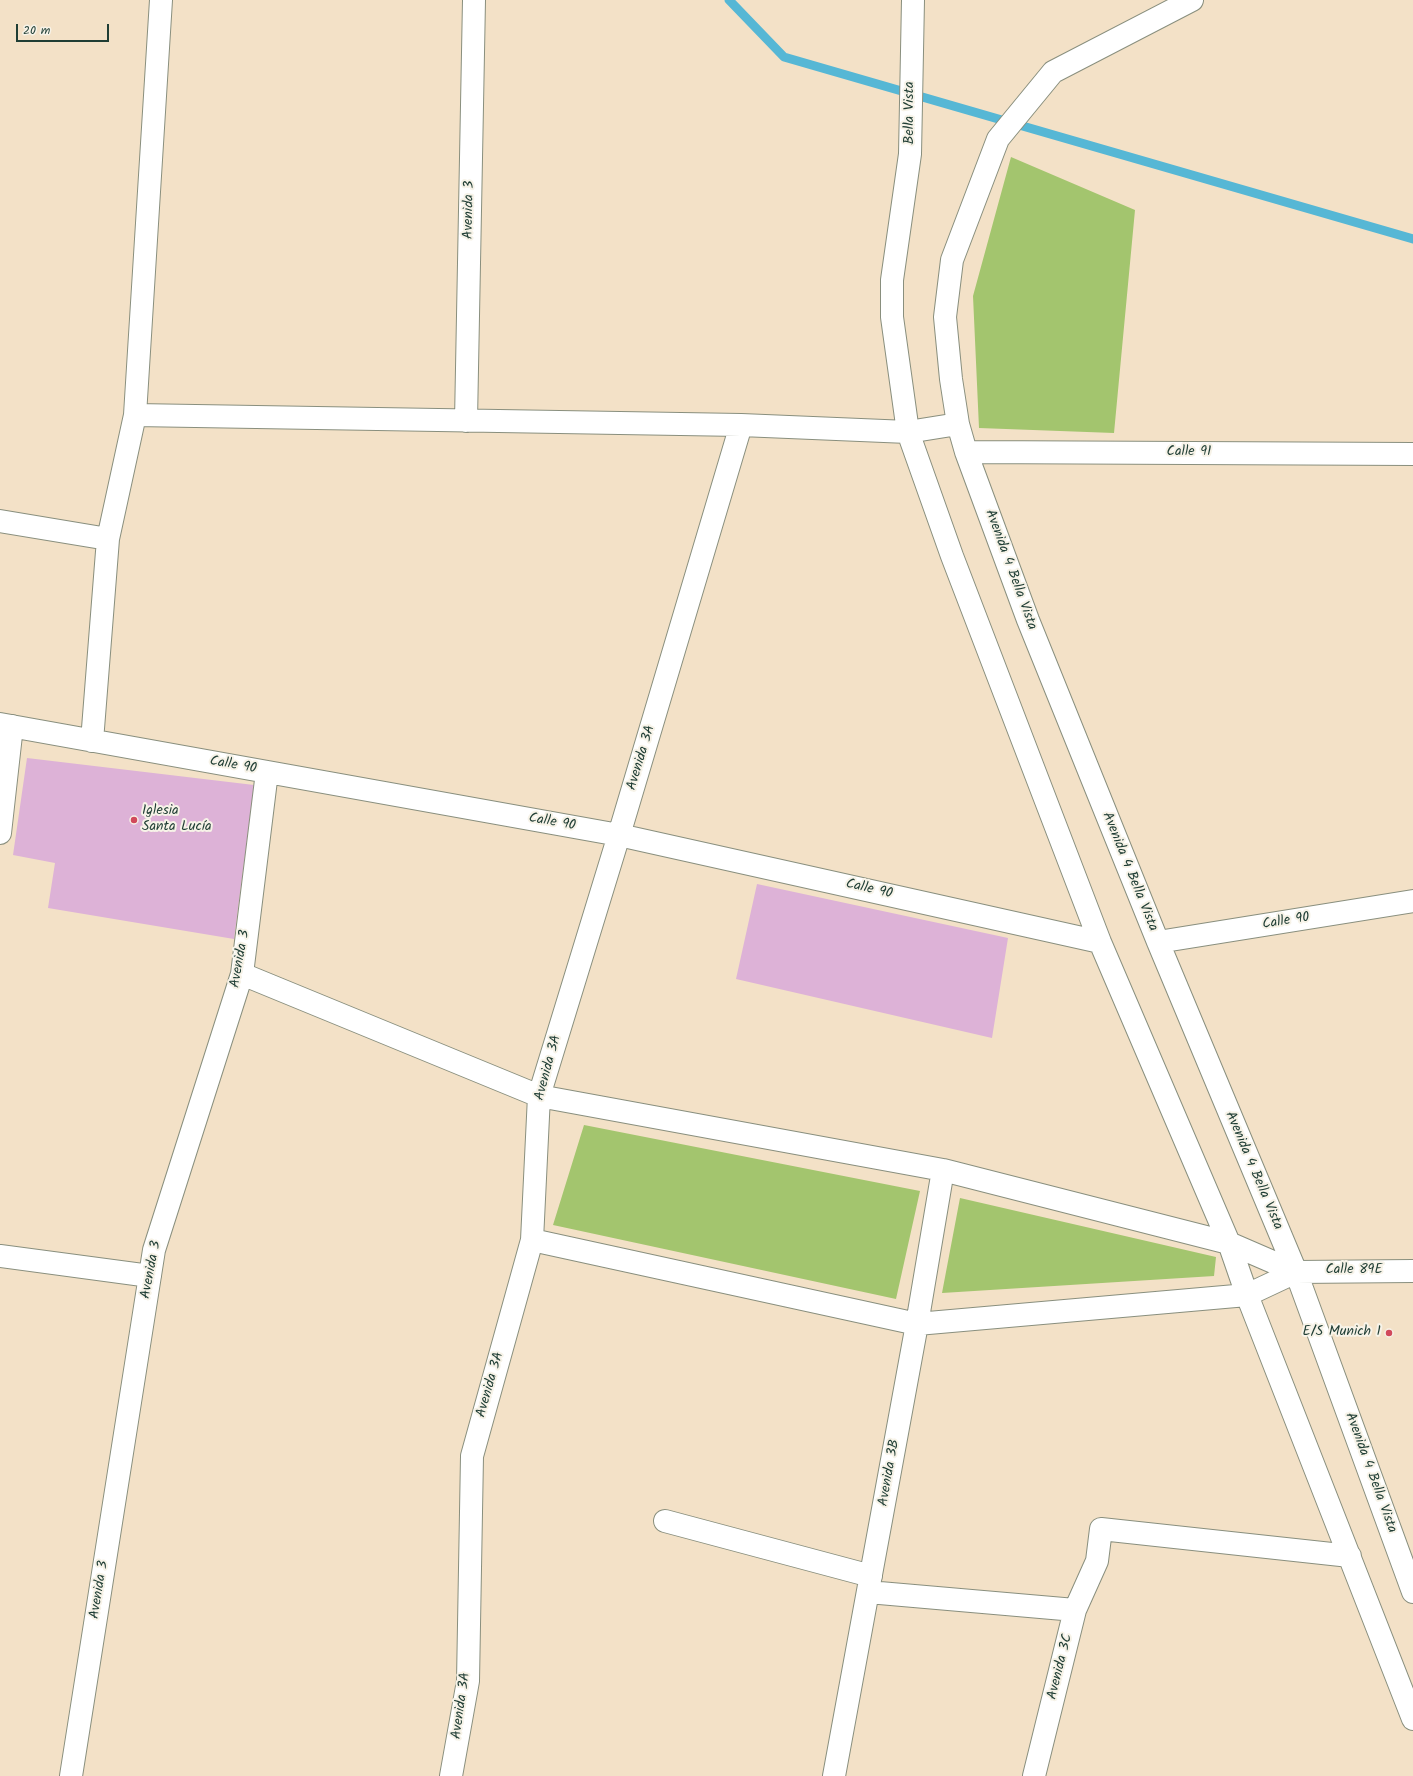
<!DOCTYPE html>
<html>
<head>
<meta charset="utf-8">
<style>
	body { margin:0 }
	#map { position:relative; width:1413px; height:1776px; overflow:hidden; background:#f3e1c7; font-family:Kalam,sans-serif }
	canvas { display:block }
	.scale { position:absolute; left:16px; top:24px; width:93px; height:18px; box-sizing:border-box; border:2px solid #1f3d34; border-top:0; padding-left:5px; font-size:12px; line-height:14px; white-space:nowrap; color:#1f3d34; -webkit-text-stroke:3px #f7f3e8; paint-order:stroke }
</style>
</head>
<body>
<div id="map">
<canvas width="1413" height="1776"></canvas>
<div class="scale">20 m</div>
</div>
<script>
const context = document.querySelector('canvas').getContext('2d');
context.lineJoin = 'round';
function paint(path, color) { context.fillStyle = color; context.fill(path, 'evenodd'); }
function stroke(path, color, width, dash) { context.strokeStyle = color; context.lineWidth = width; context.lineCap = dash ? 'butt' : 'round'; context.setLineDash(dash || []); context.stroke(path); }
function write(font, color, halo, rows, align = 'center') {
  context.font = font + ' Kalam,sans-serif'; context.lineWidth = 4; context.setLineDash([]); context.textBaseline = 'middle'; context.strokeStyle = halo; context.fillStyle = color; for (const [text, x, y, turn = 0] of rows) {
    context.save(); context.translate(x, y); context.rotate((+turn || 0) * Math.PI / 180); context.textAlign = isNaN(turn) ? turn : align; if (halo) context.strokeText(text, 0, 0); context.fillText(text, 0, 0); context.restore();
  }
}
paint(new Path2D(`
	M1011,157l124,53 -21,223 -135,-5 -6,-132z
	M584,1125l336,66 -24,108 -343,-74z
	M960,1198l256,59 -2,19 -272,17z`), '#a3c56e');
stroke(new Path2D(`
	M729,0l55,57 629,182`), '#56b7d5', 9);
paint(new Path2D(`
	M27,758l227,27 -20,154 -186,-31 7,-45 -42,-8z
	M757,884l251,54 -16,100 -256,-59z`), '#ddb2d7');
const minor = new Path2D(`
	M913,0l-3,154 -18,126v37l16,115 44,124 148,386 129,301 18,52 166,424
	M1192,0l-139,72 -55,67 -46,121 -7,57 6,62 7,45 8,28 62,168 130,322 138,330 117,320
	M135,415l606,10 167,7 50,-8
	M466,421l8,-421
	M966,452l447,2
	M0,521l108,18
	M0,724l619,111 481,107
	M92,741l16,-202 27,-124 26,-415
	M0,833l12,-107
	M1158,942l255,-41
	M242,974l297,122 404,74 286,73 67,29 117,-1
	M532,1240l385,84 330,-29 49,-23
	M0,1256l150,20
	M665,1521l206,55
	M868,1592l207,18
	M71,1776l83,-526 88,-276 25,-202
	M451,1776l17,-95 4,-225 60,-216 7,-144 80,-261 122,-410
	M834,1776l83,-452 26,-154
	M1034,1776l41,-166 22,-49 4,-32 249,27`);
stroke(minor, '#898f7e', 24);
stroke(minor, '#fff', 22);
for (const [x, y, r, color] of [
	[134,820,4,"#d1495b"],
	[1389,1333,4,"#d1495b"]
]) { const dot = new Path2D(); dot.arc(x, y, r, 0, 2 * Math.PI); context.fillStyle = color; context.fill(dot); stroke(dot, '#f7f3e8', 1.5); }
write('14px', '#1f3d34', '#f7f3e8', [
	["Bella Vista",911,113,-90],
	["Avenida 3",470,210,-89],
	["Calle 91",1189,453],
	["Avenida 4 Bella Vista",1010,570,70],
	["Avenida 3A",642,758,-73],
	["Calle 90",233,766,10],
	["Calle 90",552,823,10],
	["Avenida 4 Bella Vista",1129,872,68],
	["Calle 90",869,890,13],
	["Calle 90",1286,922,-9],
	["Avenida 3",241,959,-80],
	["Avenida 3A",549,1068,-75],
	["Avenida 4 Bella Vista",1253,1171,67],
	["Avenida 3",152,1270,-79],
	["Calle 89E",1354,1271],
	["Avenida 3A",491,1385,-74],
	["Avenida 3B",890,1473,-80],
	["Avenida 4 Bella Vista",1370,1473,70],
	["Avenida 3",100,1590,-81],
	["Avenida 3C",1061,1667,-76],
	["Avenida 3A",462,1706,-82]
]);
write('14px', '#1f3d34', '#f7f3e8', [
	["Iglesia",142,812],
	["Santa Lucía",142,828],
	["E/S Munich 1",1381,1333,"right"]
], 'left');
</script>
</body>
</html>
